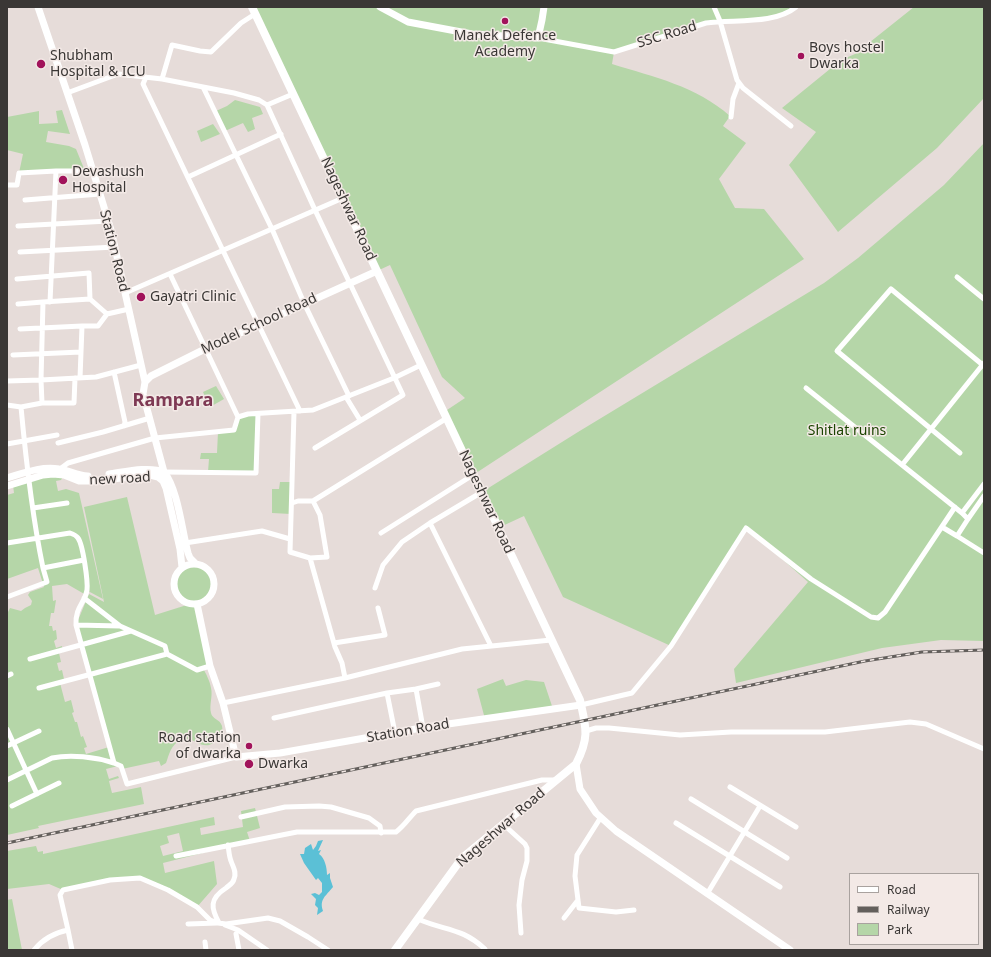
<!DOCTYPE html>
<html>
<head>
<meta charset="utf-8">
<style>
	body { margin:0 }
	#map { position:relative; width:991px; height:957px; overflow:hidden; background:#e6dcd9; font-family:"Noto Sans",sans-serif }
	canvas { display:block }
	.frame { position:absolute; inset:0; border:8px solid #3a3735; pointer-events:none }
	.legend { position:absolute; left:849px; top:873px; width:130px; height:72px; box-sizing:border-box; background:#f3e9e6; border:1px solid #a9a29f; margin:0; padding:5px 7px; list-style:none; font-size:12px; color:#3a3735 }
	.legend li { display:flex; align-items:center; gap:8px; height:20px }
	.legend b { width:20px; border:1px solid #a9a29f }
</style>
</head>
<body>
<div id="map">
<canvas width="991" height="957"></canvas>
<div class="frame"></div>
<ul class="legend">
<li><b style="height:5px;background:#fff"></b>Road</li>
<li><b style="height:5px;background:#635f5c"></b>Railway</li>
<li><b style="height:11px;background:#b5d6a8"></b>Park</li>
</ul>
</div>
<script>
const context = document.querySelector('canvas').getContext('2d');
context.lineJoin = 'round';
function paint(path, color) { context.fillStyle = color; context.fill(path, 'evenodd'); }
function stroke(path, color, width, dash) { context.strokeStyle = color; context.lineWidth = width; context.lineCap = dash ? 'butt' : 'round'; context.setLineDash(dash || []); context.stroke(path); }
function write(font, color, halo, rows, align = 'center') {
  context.font = font + ' "Noto Sans",sans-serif'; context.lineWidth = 3; context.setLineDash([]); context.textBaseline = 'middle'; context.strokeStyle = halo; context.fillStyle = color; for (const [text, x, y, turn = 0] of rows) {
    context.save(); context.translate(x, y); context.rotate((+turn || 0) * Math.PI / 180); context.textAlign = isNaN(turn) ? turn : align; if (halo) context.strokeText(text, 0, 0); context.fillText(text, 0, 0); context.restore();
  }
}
paint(new Path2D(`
	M252,7h544l-23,11 -53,3 -106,31 -2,12c42,13 84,22 118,52l-7,10 23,17 -27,36 16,29 29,1 40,50 -253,165 27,8 246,-149 34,-25 86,-73 40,-42v498l-43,-1 -59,8 -146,35 -2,-14 74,-87 -61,-54 -76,118 -108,-49 -39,-81 -26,12 -16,-36 96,-60 -27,-8 -78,51 -29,-63 21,-14 -23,-21 -52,-112 -13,6z
	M914,7h70v91l-47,50 -99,84 -49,-67 27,-33 -34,-24 59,-48 14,-6z
	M235,100l25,7 3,7 -11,4 3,11 -7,3 -5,-9 -18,8 -9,-20 11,-5z
	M62,110l8,24 -22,-3 -2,11 23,4 7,3 9,22 -66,2 4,-19 -16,-4v-33l32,-6v13l19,-1 -2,-12z
	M213,124l7,10 -19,8 -4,-11z
	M216,386l8,13 -14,8 -7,-15z
	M258,414l-2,59 -48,-1 1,-13h-9l1,-6h16l1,-21 16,-2 4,-13z
	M64,475l-3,5 -5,1 2,10 8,-2 13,4 24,106 -15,-8 -2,4 -19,-11 -15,2 1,15 3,-1 -2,13h-3l-2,13h3l1,5 3,-1 1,9 -3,2 2,7 6,-2 1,6 -4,1 2,9 -4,1 2,8 3,-1 2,9 -4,4 5,19 6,-2 3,12 -2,1 3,9h2l4,15 2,-1 4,11 -3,1 2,6 23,-7 -33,-122 13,-31 15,8 -20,-95 43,-10 28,118 35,-11h7l13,62 -7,2c3,6 7,13 8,20 2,8 -2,17 0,25 1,6 9,6 11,13 1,4 0,8 -3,11 -15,20 -24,-3 -38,3 -10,4 -12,15 -15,23l-5,3 -2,-5 -37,8 -4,-3 -12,3 3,10 9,-3 1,2 -10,3 3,12 29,-6 3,17 -106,22 1,2 -32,7v-221l3,-6 11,3 4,-3 6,-3 1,-4 -4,-6 2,-3 14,-5 -6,-19 -31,11v-84l7,-2 -1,-8 19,-6z
	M280,482h12l-1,32 -19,-1v-24h7z
	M177 584a17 17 0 1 1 34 0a17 17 0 1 1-34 0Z
	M503,679l3,7 20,-6 18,2 9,27 -68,10 -8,-30z
	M255,808l5,20 -13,4 3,9 -87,22 2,10 49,-12 3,23 -20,23 -57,-29 -30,2 -47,10 -14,-6 -42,5v-38l29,-5 2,6 5,-1v3l171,-37 1,8 -15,3 1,7 42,-8 -2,-16zM179,833l4,18 -20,5 -3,-10 9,-3 -2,-7z
	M12,899l10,51h-15v-50z`), '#b5d6a8');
paint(new Path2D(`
	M323,840l-5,11 3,-1 -2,4c6,4 8,14 8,21l3,-2v5l3,9c-7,9 -14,12 -10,24l-6,4 1,-7 -3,-3 1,-6 -5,-5 4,-1 4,2 3,-3v-9l-4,-5 -2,2 -12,-17 -4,-9h4l1,-6 6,-4 2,6 3,-4 2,-5z`), '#5bc0d6');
stroke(new Path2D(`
	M714,7l6,14 17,59 6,8 48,38
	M538,38l76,14 92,-29c28,-4 68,2 90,-16
	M146,77l-3,7 157,327
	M162,79l10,-34 28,6 11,1 30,-29 14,-9
	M203,87l69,142 32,74 45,93
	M67,93l51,-19 44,5 72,14 25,7 8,5 48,105 88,185 -88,53
	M267,105l26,-11
	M731,117l2,-18 6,-16
	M188,177l93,-43
	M7,185h10l2,-12 37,-2
	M25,200l75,-6
	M18,226l90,-5
	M20,252l95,-5
	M170,274l68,143
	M957,277l27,22
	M17,279l72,-6 1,26
	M125,293l218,-95
	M50,302l6,-131h37
	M18,304l25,-2
	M20,329l62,-3
	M13,355l68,-3
	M114,372l11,50 -1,4
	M80,378l2,-52h16l9,-12 22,-5
	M7,381l34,-1 2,-78 47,-3 17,15
	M806,388l156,125 22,-29
	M346,397l14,23
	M42,403h32l1,-25
	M7,405l14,2
	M58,443l45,-11 47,-14
	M7,444l50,-9
	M960,453l-123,-102 54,-62 93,77
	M902,465l82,-102
	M59,471l1,-2 8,-6 87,-25 79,-8 4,-13 10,-3 65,-4 81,-32 27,-13
	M164,472l92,1 2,-59
	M482,492l-52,31 61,123
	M313,501l134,-83
	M292,503l6,-2h15l7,14 7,42 -17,1 -20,-6 4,-140
	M33,508l34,-5
	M968,519l16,-23
	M942,527l15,9 11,-17 -6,-6
	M381,533l92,-58
	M957,536l27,17
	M7,543l63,-10c3,1 6,2 8,5 5,7 10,43 9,52 -2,13 -12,17 -11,35
	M185,543l77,-12 28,8
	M84,560l-41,8c-11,-53 -17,-107 -22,-161l21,-4 -1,-23 55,-3 45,-12
	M375,588l8,-23 19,-23 28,-19
	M7,597l40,-15 -4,-14
	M84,598l36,28
	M334,643l51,-8 -7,-27
	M167,654l-2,-8 -45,-20 -44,-1 38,138 7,3 6,18 109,-27
	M30,659l101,-28
	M7,676l4,-2
	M345,678l117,-29 89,-9
	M39,688l128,-34 30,16 13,-4
	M416,689l22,-5
	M223,703l122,-25 -3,-15 -7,-16 -25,-89
	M581,705l51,-12 39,-47 75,-118 65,51 60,38 7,1 7,-6 70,-105
	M274,718l113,-25
	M7,729l30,65
	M586,731l10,-3h13l71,7 51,-3h94l85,-10 16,2 58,25
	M395,733l-8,-40 29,-4 7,39
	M7,746l32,-15
	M7,780l45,-22c19,-4 43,-1 62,5
	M730,787l66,40
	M691,799l96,59
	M12,806l47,-23
	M241,817l44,-10 34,-1 12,1 38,11 11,8 1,7
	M601,817l-24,38 -2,21 4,32 37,4 18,-2
	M676,823l104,64
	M503,824l22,20 2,4v13l-5,19 -3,25 2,28
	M176,856l121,-24h99c8,-6 13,-14 20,-21l126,-31h14
	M707,894l53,-88
	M564,918l14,-18
	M418,919c27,12 43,8 67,30
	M219,923c-8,-15 -10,-24 7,-35 3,-3 7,-4 8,-9 3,-7 -1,-12 -3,-18 -2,-5 -2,-10 -3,-16
	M188,924l29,-1
	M225,925l13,5 29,20
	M68,930l4,20
	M236,934l3,16
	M205,942l1,8
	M34,950c9,-11 19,-17 34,-20l-8,-35 3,-5 47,-10 30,-2 28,12 29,17 13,13 8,3 8,1 42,-6 12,3 28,16 20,13`), '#fff', 5);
stroke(new Path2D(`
	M38,7l47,138 26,85 34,152 -2,12 21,78c14,17 18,59 24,81l2,5 5,5
	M380,7l28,15 64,12 66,4 4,-18 2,-13
	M145,382l6,-6 54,-27 172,-78
	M109,474c15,-2 40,-8 55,-2
	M163,477v4l3,7 14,61 2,18
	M7,478c17,-5 34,-12 52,-9 10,1 18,7 29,7
	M7,486l36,-11 10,-1 11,1 15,6h14l57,-6 8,2 5,4
	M174 584a20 20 0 1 1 40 0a20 20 0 1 1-40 0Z
	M197,604l13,62 13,37 13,54 44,-4 147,-26 154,-22
	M576,764l4,25 16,24 20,18 174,119`), '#fff', 7);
stroke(new Path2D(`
	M252,7l328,693c6,27 10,37 -4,64l-114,94 -67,92`), '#fff', 8);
const rail = new Path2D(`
	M7,843l858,-182 57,-9 62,-2`);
stroke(rail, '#635f5c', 3);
stroke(rail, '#f3e9e6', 1.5, [4.5]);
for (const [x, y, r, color] of [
	[505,21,4,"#a1135b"],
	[801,56,4,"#a1135b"],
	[41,64,5,"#a1135b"],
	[63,180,5,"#a1135b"],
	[141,297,5,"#a1135b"],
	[249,746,4,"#a1135b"],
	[249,764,5,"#a1135b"]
]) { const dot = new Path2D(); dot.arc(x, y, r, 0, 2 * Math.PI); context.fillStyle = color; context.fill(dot); stroke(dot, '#f3e9e6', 1.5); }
write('14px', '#3a3735', '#f3e9e6', [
	["SSC Road",667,35,-17],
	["Nageshwar Road",348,209,65],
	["Station Road",114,251,76],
	["Model School Road",259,324,-25],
	["new road",120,479,-3],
	["Nageshwar Road",486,502,65],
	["Station Road",408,731,-10],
	["Nageshwar Road",501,828,-41]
]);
write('14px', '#3a3735', '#f3e9e6', [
	["Manek Defence",505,36,"center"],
	["Academy",505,52,"center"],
	["Boys hostel",809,48],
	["Dwarka",809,64],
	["Shubham",50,56],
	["Hospital & ICU",50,72],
	["Devashush",72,172],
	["Hospital",72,188],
	["Gayatri Clinic",150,297],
	["Road station",241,738,"right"],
	["of dwarka",241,754,"right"],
	["Dwarka",258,764]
], 'left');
write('14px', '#1b4401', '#f3e9e6', [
	["Shitlat ruins",847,431]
]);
write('bold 18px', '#7e3954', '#f3e9e6', [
	["Rampara",173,401]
]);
</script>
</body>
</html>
